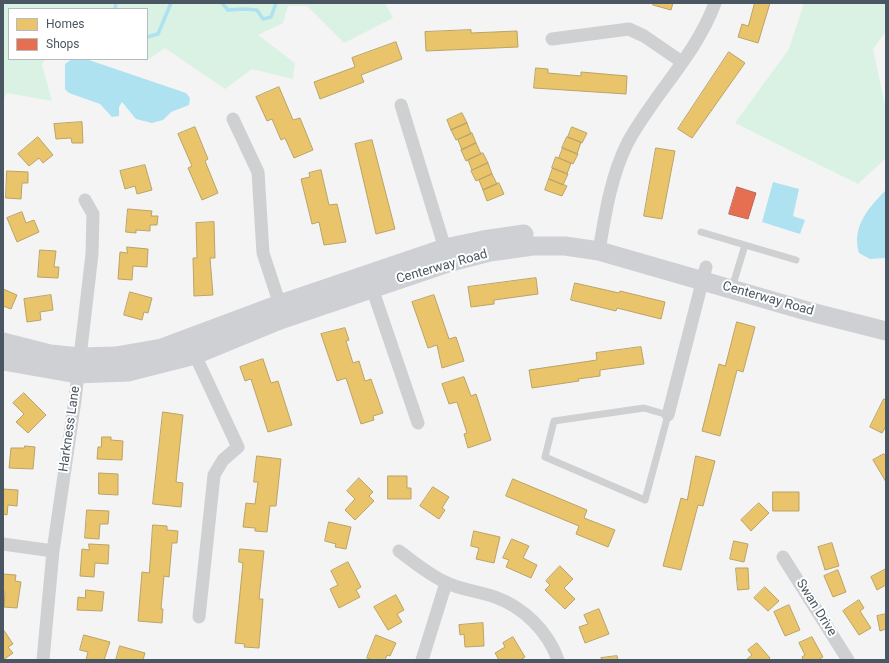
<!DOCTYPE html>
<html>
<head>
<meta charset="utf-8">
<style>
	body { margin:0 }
	#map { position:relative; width:889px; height:663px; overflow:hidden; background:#f4f4f4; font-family:Roboto,sans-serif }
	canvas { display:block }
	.frame { position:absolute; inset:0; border:4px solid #4a5661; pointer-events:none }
	.legend { position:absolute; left:8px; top:8px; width:140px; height:52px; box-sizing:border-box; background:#fff; border:1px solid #b7bbc0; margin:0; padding:5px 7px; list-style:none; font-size:12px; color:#4a5661 }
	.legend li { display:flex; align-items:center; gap:8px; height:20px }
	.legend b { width:20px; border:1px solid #b7bbc0 }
</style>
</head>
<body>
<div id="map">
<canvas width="889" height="663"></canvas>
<div class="frame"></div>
<ul class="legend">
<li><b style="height:11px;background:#e9c46a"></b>Homes</li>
<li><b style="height:11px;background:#e76f51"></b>Shops</li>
</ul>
</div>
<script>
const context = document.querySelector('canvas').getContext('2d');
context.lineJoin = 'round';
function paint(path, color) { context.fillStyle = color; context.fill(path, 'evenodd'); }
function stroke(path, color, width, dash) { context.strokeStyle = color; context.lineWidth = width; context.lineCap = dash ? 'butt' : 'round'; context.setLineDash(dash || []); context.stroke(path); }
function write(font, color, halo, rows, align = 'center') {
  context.font = font + ' Roboto,sans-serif'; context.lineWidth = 4; context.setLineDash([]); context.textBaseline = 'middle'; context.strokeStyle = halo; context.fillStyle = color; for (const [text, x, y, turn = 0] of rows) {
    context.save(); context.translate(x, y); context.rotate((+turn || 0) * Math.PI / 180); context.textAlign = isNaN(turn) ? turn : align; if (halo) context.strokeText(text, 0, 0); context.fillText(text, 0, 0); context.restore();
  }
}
paint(new Path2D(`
	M5,3h380l8,15 -49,25 -37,-37h-19l-5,17 -25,12 37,28 -2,16 -41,-10 -27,20 -60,-41 -19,13 -4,-2h5v-50h-138v50h36l-3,6 10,36 -45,-8 -4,8v-90z
	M804,3h82v28l-13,18 13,61v48l-28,26 -123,-61 54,-74z`), '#d9f2e3');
paint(new Path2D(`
	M72,59h14l100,34 4,5 -1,7 -18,7 -8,8 -11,3 -16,-4 -14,-17 -3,5v9l-7,1 -12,-13 -31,-11 -4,-4v-25z
	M773,182l26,7 -6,27 12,4 -5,14 -38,-12z
	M886,190v66l-1,2 -15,1 -11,-6c-8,-26 10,-46 27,-63z`), '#aee2f0');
const homes = new Path2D(`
	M654,3h19l-2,7 -18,-5z
	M755,3h15l-12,40 -20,-6 4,-13 6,2z
	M471,30v3l46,-2 1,16 -92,4 -1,-19z
	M396,42l6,17 -41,16 3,7 -44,17 -6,-17 41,-15 -3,-9z
	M729,52l16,11 -53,75 -14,-9z
	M536,68l12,1v4l33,3v-4l46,4 -1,18 -92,-6z
	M279,87l14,33 7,-2 13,32 -19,8 -9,-20 -4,2 -9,-21 -5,2 -11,-24z
	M462,113l5,10 -16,7 -4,-10z
	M82,122l1,21h-11l-1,-5 -15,1 -2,-15z
	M467,123l4,11 -15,6 -5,-10z
	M195,127l13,32 -3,2 13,32 -16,7 -14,-32 4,-2 -14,-32z
	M572,127l15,6 -5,10 -14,-6z
	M472,133l4,10 -14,7 -4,-10z
	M38,137l15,18 -10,8 -4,-5 -10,8 -11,-12z
	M567,137l14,5 -4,12 -15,-6z
	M372,140l23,89 -19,5 -21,-90z
	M476,143l5,11 -15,7 -5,-11z
	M563,148l15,6 -5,10 -14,-6z
	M656,148l19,3 -13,68 -18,-3z
	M483,153l5,10 -16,7 -4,-10z
	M556,157l15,6 -4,11 -15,-6z
	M488,163l4,11 -16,7 -5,-10z
	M145,165l7,25 -15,4 -2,-8 -10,3 -5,-18z
	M553,168l15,6 -5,11 -14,-6z
	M321,170l8,35 8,-1 9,38 -22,3 -5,-23 -7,2 -11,-45 9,-2 -1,-4z
	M7,171l21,1v11h-6l-1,16 -15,-1z
	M492,174l5,10 -14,6 -4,-10z
	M549,179l18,7 -5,10 -17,-6z
	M499,183l5,11 -17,7 -4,-11z
	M128,209l24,2 -1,5h7l-1,9h-7v6l-14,-1v3l-10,-1z
	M22,212l4,11 8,-3 5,12 -22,10 -10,-24z
	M214,222l1,36h-5l3,37 -19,1 -1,-38h4l-1,-35z
	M127,247l21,2 -1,18 -14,-1 -1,14 -14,-1 2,-27 7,1z
	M40,250l16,1 -2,16h5l-1,11 -20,-1z
	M536,278l2,16 -44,6v4l-23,3 -3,-20z
	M575,283l44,10 1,-2 45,11 -4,17 -44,-11 -1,3 -45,-11z
	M3,289l14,6 -6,14 -8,-3z
	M130,292l22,6 -4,15 -4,-1 -2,8 -18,-5z
	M51,295l2,15 -13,2 1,8 -14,2 -3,-23z
	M434,295l15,44 7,-2 8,24 -22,7 -5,-23 -9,3 -16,-46z
	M737,322l18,5 -12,45 -6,-2 -17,66 -18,-5 17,-67 6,2z
	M345,328l4,12 -3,1 7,22 6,-2 6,20 6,-2 12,34 -10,3 1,4 -13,4 -15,-46 -9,3 -16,-47z
	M641,347l3,17 -44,6v6l-22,3 1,2 -47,7 -3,-18 68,-10 -1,-7z
	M263,359l8,24 7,-2 14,44 -24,7 -17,-53 -6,2 -5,-14z
	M464,377l7,19 5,-2 15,46 -23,8 -4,-14 3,-1 -10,-31 -8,2 -7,-20z
	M24,393l22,22 -18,18 -12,-11 8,-8 -11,-11z
	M884,399l2,1v26l-4,7 -12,-6z
	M163,412l20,3 -7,67 7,1 -2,24 -28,-3z
	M102,437h9v3l12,1 -1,19 -25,-1 1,-12h3z
	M25,446l10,1 -2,22 -24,-1 2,-20h13z
	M884,454l2,2v26l-13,-22z
	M257,456l24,3 -5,47h-6l-3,26 -12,-1v-3l-12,-1 3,-24 9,1 3,-22h-4z
	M696,456l19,5 -12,45 -5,-1 -17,65 -18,-4 18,-68 6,2z
	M99,473l19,1v21l-19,-1z
	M388,476h19v12h4v11h-23z
	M359,478l14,14 -4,4 5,5 -19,19 -10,-10 10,-11 -8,-8z
	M513,479l74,31 -3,8 31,12 -7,17 -32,-13 3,-8 -73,-30z
	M433,487l16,10 -7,11 3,2 -6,9 -19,-13z
	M3,489l15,1 -1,16 -9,-1 -1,10 -4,-1z
	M773,492h26v19h-26z
	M759,503l10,10 -18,18 -10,-11z
	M87,510l22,1 -1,13h-8l-1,15 -14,-1z
	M329,522l22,5 -5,22 -11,-2 1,-3 -11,-3z
	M153,525l14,1v4l11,1 -1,12h-5l-3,34 -5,-1 -3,33h2l-1,14 -24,-2 4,-49 7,1z
	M474,531l26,6 -6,26 -18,-4 3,-11 -8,-2z
	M512,539l17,7 -6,12 14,7 -6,13 -25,-11 3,-7 -6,-2z
	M734,541l14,3 -4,18 -14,-3z
	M832,543l7,23 -14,4 -7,-23z
	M89,544l20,1 -1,19 -13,-1 -1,14 -14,-1 2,-27 7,1z
	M240,549l24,2 -5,48h4l-4,49 -15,-1 1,-3 -10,-1 8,-80 -4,-1z
	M348,562l13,25 -5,3 4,7 -21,11 -9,-19 8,-4 -7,-14z
	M560,566l13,13 -9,9 11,11 -10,10 -20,-19 5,-5 -4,-4z
	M736,568h12l1,21 -11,1z
	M886,569v16l-9,5 -6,-13z
	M838,570l8,22 -13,5 -9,-21z
	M3,574l13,1 -1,6 6,1 -4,26 -13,-1 1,-15h-2z
	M765,587l14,14 -11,10 -14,-13z
	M86,590l18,2 -2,19 -25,-1 1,-13 7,1z
	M396,595l8,15 -7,4 5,8 -14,8 -14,-23z
	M859,600l5,8 -4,3 11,17 -12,7 -16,-24z
	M789,605l11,25 -15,6 -11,-24z
	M599,609l10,25 -24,9 -6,-16 9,-3 -4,-9z
	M886,614v15l-6,2 -3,-15z
	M483,623l1,23 -19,1 -1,-13 -4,1 -1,-10z
	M3,629l10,15 -5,3 5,6 -10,7z
	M84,635l26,7 -6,18h-18l2,-8 -8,-2z
	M376,635l20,8 -6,13 -3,-1 -2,5h-13l-5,-2z
	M513,637l12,20 -5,3h-21l-4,-7 10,-6 -2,-4z
	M812,637l11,20 -5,3h-15l-1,-3 3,-2 -6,-12z
	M757,643l13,15 -2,2h-22l6,-5 -4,-5z
	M120,646l25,7 -2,7h-27z
	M617,656l1,4h-16l-1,-2z`);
paint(homes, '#e9c46a');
stroke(homes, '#b9a367', 1);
const shops = new Path2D(`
	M737,187l19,6 -8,26 -19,-5z`);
paint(shops, '#e76f51');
stroke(shops, '#b86856', 1);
stroke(new Path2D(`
	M222,3l6,7 16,-1 13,1 6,9 8,-2 5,-14
	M115,9l1,-6
	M147,37l11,-3 13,-31`), '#aee2f0', 3.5);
stroke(new Path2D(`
	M701,232l95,28
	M732,288l13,-43
	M644,408l24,7 -23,85 -100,-43 9,-36z`), '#ced0d2', 7);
stroke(new Path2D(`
	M552,39l77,-10 15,7 38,26
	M401,105l46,150
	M233,119l25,53 5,81 19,58
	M599,251c6,-36 12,-76 29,-109 26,-48 68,-87 87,-139
	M372,288l46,135
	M195,355l43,92 -15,13 -9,15 -15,142
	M668,415l38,-148
	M3,544l50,7
	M399,551c15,11 29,23 46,31 15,8 34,9 50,15 28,10 53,34 63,63
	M783,557l65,103
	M43,660l10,-109 22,-151 17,-146 1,-40 -8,-14
	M422,660l24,-77`), '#ced0d2', 13);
stroke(new Path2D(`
	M3,342l47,12 30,3 36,-1 46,-8 118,-44 165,-56 38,-8 41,-6
	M3,361l74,13 51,-2 67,-17 85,-35 171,-58 39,-10 43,-6h32l34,5 208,60 79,20`), '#ced0d4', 19);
write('13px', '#4a5661', '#fff', [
	["Centerway Road",442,267,-16],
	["Centerway Road",768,299,16],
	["Harkness Lane",70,429,-82],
	["Swan Drive",816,608,58]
]);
</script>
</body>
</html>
